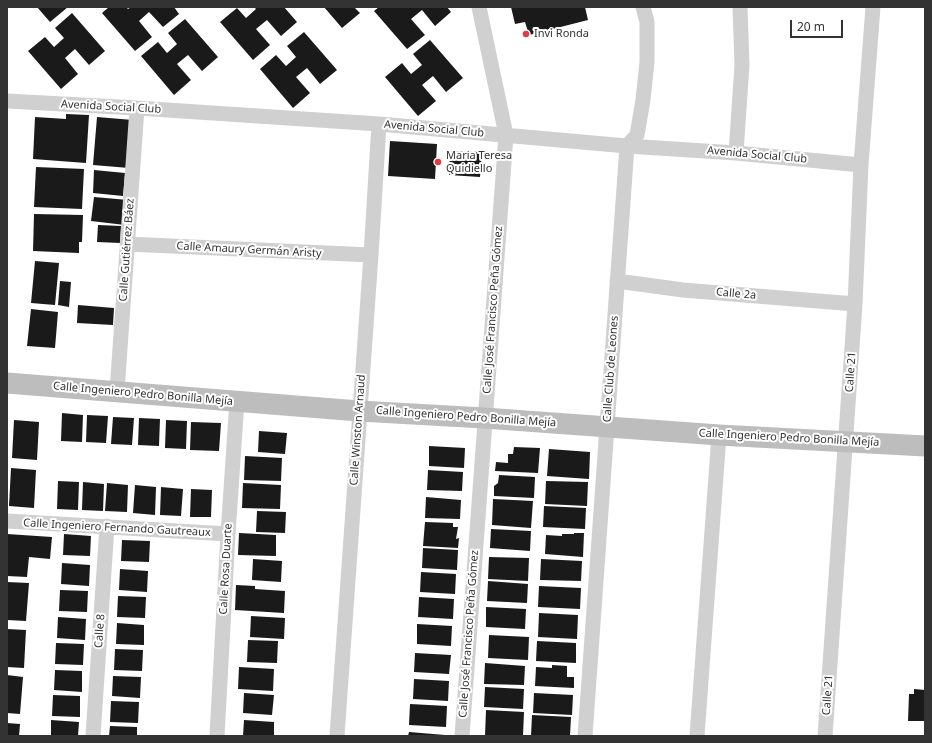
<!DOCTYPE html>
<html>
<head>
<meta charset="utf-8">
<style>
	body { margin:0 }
	#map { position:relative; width:932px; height:743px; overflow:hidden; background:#fff; font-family:"Noto Sans",sans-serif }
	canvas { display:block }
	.frame { position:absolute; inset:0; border:8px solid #333; pointer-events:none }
	.scale { position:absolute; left:790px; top:20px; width:53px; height:18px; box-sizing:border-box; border:2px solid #333; border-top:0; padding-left:5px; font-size:12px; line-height:14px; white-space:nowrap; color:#333; -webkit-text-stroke:3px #fff; paint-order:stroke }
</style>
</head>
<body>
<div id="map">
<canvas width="932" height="743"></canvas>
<div class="frame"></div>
<div class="scale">20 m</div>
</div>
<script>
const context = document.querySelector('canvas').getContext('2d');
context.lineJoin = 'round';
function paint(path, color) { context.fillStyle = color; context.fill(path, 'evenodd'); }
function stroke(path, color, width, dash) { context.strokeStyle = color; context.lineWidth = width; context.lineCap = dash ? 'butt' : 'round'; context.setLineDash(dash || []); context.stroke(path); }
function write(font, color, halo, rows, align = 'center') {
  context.font = font + ' "Noto Sans",sans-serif'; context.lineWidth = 4; context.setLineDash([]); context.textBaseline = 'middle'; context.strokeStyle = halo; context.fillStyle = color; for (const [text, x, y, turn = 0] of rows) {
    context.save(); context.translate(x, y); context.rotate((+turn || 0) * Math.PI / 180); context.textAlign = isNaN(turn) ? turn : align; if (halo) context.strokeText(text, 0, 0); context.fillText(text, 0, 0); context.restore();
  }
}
paint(new Path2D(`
	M37,7h31l-18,15z
	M109,7h17l2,2 3,-2h43l5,7 -16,13 -14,-15 -10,9 13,16 -17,14 -33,-38z
	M254,7h30l13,15 -16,14 -14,-16 -11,9 14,16 -17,15 -33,-38 17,-14 9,10 10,-9z
	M324,7h30l6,6 -18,15z
	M379,7h68l4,5 -16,14 -13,-16 -11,9 14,16 -18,14 -33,-38z
	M511,7h74l3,13 -59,15 -4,-13 -10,2z
	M72,13l33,38 -16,14 -14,-16 -10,9 13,16 -17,15 -33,-38 17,-14 9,10 10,-9 -9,-10z
	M185,19l33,38 -16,14 -14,-16 -11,9 14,16 -17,15 -33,-39 17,-14 9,11 10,-9 -9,-11z
	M304,32l33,38 -17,14 -13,-16 -11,9 14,16 -17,15 -33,-39 16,-14 10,11 10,-9 -9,-11z
	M430,40l33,38 -17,14 -13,-16 -11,9 14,16 -18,15 -33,-39 17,-14 9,11 11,-9 -9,-11z
	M66,114l23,1 -3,48 -53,-4 2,-42 31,2z
	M97,117l36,3 -4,48 -36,-3z
	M390,141l47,3 -2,35 -47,-3z
	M450,151l32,1 -2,25 -31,-2z
	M36,167l48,2 -2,40 -48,-2z
	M94,170l31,3 -2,23 -30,-3z
	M94,197l34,3 -3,25 -34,-4z
	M34,214l49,1 -1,27h-3v11l-46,-2z
	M98,225l23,1 -1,17 -23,-1z
	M35,261l24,2 -4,42 -24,-2z
	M60,281l11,1 -2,25 -11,-2z
	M78,305l36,3 -1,17 -36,-2z
	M31,309l27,3 -3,36 -28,-2z
	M62,413l21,2 -1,27 -21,-1z
	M87,415l21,1 -2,27 -20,-1z
	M113,417l21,1 -2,27 -21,-1z
	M139,418l21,1 -1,27 -21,-1z
	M14,420l25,2 -2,38 -25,-2z
	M166,420l21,1 -1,28 -21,-1z
	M191,422l30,1 -2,28 -29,-1z
	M259,431l28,2 -2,21 -27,-2z
	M429,446l36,2 -1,20 -35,-2z
	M514,447l26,1 -2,25 -43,-2 1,-9 12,1v-9h5z
	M549,449l41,3 -1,27 -42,-3z
	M245,456l37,2 -1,23 -37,-1z
	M11,468l25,2 -2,38 -25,-2z
	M428,470l35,2 -1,19 -35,-1z
	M499,475l36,2 -1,21 -40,-2v-10l4,-3z
	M58,481l21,1 -1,28 -21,-1z
	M546,481l42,1 -1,24 -42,-2z
	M83,482l21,2 -1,27 -21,-1z
	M107,483l21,2 -1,27 -22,-1z
	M243,483l38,2 -1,24 -38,-1z
	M135,485l21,2 -1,28 -22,-2z
	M161,487l22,2 -2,27 -21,-1z
	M191,489l21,1 -1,27h-21z
	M426,497l35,3 -1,19 -35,-1z
	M493,499l40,2 -2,27 -39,-3z
	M544,506l42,2 -1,21 -42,-2z
	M257,511l29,1 -1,21 -29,-1z
	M425,522l28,1v4h5l-2,12 3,-1 -1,10 -35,-2z
	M491,529l40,2 -1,20 -40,-3z
	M239,533l37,2v21l-38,-1z
	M574,533h10l-1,24 -38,-3 1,-19 16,1v-2h12z
	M7,534l45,3 -2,22 -21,-2 -2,20 -20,-1z
	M64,534l27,2 -1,20 -27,-1z
	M122,540l28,1 -1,21 -28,-1z
	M423,548l35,2 -1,20 -35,-2z
	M489,557l40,1 -1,23 -40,-2z
	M253,559l29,2 -1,21 -29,-2z
	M541,559l41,2 -1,20 -41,-1z
	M62,563l28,2 -1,21 -28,-2z
	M120,569l28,2 -1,21 -28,-2z
	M421,572l35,2 -1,20 -35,-2z
	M488,581l40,3 -1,19 -40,-2z
	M7,582l22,1 -3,38 -19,-1z
	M236,585l19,1v3l30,2 -1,22 -49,-3z
	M539,586l42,2 -1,21 -42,-2z
	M60,590l28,1 -1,21 -28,-1z
	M118,596l28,1 -1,21 -28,-1z
	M419,597l35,2 -1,20 -35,-2z
	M486,607l40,2 -1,20 -39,-2z
	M539,613l39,2 -1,24 -39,-2z
	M251,616l34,2 -1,21 -34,-2z
	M58,617l28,2 -1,21 -28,-2z
	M117,623l27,2v20l-28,-1z
	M417,624l35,2 -1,20 -34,-2z
	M7,629l19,1 -2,38 -17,-1z
	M489,635l40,2 -1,23 -40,-2z
	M248,640l30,1 -1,22 -30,-1z
	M537,641l39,2v20l-40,-2z
	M56,643l28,1 -1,21 -28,-1z
	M115,649l28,1 -1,21 -28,-1z
	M415,653l36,2 -2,19 -35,-2z
	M485,663l40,3 -1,19 -40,-1z
	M552,665l15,1v11h7v11l-39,-2 1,-19 16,1z
	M239,667l35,2 -1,22 -35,-2z
	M55,670l27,1v21l-28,-2z
	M7,675l16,2 -3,37 -13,-1z
	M113,676l28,1 -1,21 -28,-2z
	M414,679l35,2 -1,20 -35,-2z
	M485,687l39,2 -1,20 -39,-2z
	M914,689l11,1v31h-17l1,-27h5z
	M244,693l30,2 -2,20 -29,-2z
	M534,693l39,2 -1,20 -39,-2z
	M53,695l27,1v21l-28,-1z
	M111,701l28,1 -1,21 -28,-1z
	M410,704l37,2 -1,21 -37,-2z
	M486,710l38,2 -1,24h-38z
	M532,715l39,2 -1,19h-39z
	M51,720l28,2 -1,14h-27z
	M244,720l30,2v14h-31z
	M7,723l13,1 -1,12h-12z
	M110,726l27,1v9h-28z
	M409,732l36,3v1h-37z`), '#1a1a1a');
stroke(new Path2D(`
	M7,101l130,7 242,16 248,22 109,7 125,12
	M736,153l6,-88 -2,-58
	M127,244l244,11
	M617,281l66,9 172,14
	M117,391l20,-283
	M7,521l221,13
	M93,736l14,-210
	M217,736l11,-202 9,-133
	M337,736l34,-481 8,-131
	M462,736l44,-601 -27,-128
	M585,736l42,-590 10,-11 6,-35 4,-38v-40l-4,-15
	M697,736l22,-301
	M825,736l30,-432 6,-139 12,-158`), '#d0d0d0', 15);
stroke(new Path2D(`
	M7,383l352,28 125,7 235,17 206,11`), '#bdbdbd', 21);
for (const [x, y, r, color] of [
	[526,34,4,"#e63946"],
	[438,162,4,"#e63946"]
]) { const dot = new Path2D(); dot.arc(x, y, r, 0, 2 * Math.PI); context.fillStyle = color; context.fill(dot); stroke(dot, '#fff', 1.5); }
write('11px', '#333', '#fff', [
	["Invi Ronda",534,34],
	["Maria Teresa",446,156],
	["Quidiello",446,169]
], 'left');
write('11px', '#333', '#fff', [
	["Avenida Social Club",111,107,3],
	["Avenida Social Club",434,129,5],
	["Avenida Social Club",757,155,5],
	["Calle Gutiérrez Báez",127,250,-86],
	["Calle Amaury Germán Aristy",249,250,3],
	["Calle 2a",736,294,5],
	["Calle José Francisco Peña Gómez",493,310,-86],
	["Calle Club de Leones",611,369,-86],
	["Calle 21",851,372,-86],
	["Calle Ingeniero Pedro Bonilla Mejía",143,394,5],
	["Calle Ingeniero Pedro Bonilla Mejía",466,417,4],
	["Calle Winston Arnaud",358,430,-86],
	["Calle Ingeniero Pedro Bonilla Mejía",789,438,3],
	["Calle Ingeniero Fernando Gautreaux",117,528,3],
	["Calle Rosa Duarte",226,569,-87],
	["Calle 8",100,631,-86],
	["Calle José Francisco Peña Gómez",469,634,-86],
	["Calle 21",828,695,-86]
]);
</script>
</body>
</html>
